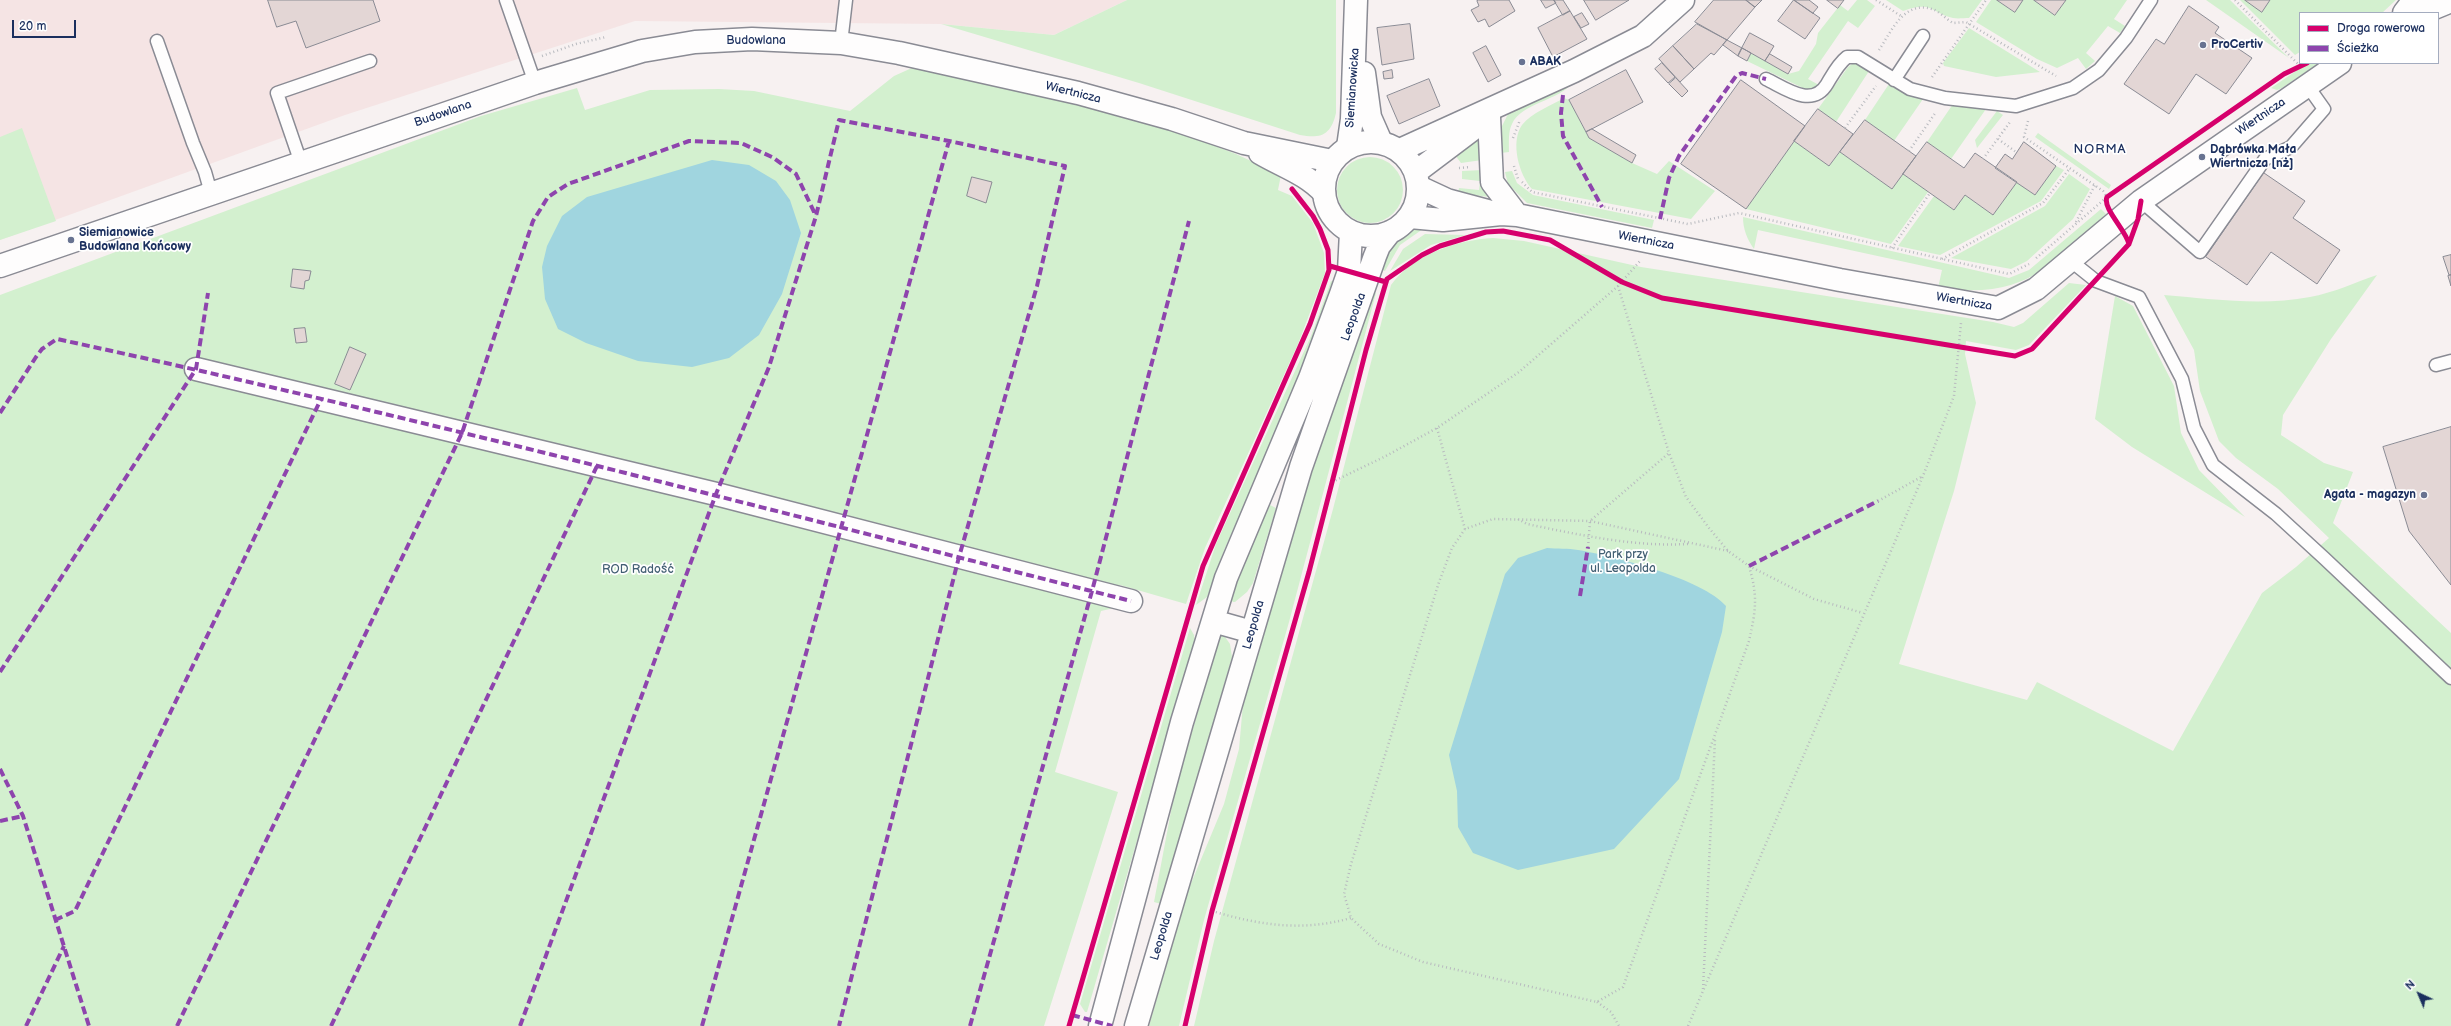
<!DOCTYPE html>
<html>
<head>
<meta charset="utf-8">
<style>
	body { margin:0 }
	#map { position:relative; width:2451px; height:1026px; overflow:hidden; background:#f7f1f1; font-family:"Balsamiq Sans",sans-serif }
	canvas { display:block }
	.legend { position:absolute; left:2299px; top:12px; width:140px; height:52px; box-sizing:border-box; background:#fff; border:1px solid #a4acbf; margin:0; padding:5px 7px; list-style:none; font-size:12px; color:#1b2f5e }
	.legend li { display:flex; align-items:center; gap:8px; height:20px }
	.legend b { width:20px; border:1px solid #a4acbf }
	.north { position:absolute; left:2399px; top:974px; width:40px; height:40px; -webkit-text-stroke:3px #fff; paint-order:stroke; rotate:316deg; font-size:11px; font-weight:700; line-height:16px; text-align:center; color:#1b2f5e }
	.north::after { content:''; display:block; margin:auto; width:14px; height:18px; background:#1b2f5e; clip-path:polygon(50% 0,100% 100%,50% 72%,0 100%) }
	.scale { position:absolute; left:12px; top:20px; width:64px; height:18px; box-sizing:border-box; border:2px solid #1b2f5e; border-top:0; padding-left:5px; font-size:12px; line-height:14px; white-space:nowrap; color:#1b2f5e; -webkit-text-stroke:3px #fff; paint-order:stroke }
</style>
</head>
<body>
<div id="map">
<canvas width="2451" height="1026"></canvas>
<ul class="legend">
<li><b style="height:5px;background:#d6006c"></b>Droga rowerowa</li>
<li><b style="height:5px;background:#8e44ad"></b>Ścieżka</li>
</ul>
<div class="north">N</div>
<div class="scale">20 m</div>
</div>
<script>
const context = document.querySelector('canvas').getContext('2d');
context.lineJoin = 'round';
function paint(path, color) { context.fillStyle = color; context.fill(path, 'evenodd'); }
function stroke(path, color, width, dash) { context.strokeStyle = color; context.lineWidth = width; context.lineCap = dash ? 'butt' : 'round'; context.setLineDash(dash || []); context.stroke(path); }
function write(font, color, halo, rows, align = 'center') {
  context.font = font + ' "Balsamiq Sans",sans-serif'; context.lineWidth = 3.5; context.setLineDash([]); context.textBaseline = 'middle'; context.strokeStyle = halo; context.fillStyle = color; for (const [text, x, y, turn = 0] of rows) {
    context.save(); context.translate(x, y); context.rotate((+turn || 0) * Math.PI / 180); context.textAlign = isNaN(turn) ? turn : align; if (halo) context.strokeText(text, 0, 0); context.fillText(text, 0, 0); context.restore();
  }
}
paint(new Path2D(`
	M0,0h1127l-73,35 -113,-11 -306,-3 -290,94 -345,125z`), '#f5e4e4');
paint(new Path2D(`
	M1127,0h209v113c-5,22 -15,26 -36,22l-161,-52 -198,-59 113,11z
	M1857,0h10l8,6 -17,22 -10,-7 -40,58 11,6 -10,6 -62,-30 4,-8 37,21 11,-3 17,-27 2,-11 22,-28 8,6z
	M1886,0h96l-13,18c-5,0 -11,1 -16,0 -22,-5 -20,-18 -50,-7z
	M1991,0h6l17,12 9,-12h11l21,15 11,-15h61l-13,19 11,7 -5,7 -12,-7 -22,27 9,8 -9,8 -8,-11 -21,10 -20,-9 -61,-37z
	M2206,0h24l59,58z
	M2240,0h5l17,12 8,-12h126l-14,13h-82v39l-5,3z
	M1969,28l71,44 -44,5 -52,-11 -1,-3z
	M1857,63l12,8 -33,51 -18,-13 30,-42 4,-3z
	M2311,63h8l-37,25 -5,2 -6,-2 31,-21z
	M914,67l83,17 177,46 62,24 45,21 -3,15 14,6 21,27 11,30 1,20 -27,71 -93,204 -19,56 -66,-19 -6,23 -13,3 -46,161 63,20 -74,234h-1044v-731l481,-179 96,-28 8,22 65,-20 69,-1 35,2 96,20 44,-35z
	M1573,82c-14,19 -52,21 -61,42 -4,8 -3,18 -3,28l-8,1 1,-27 7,-14z
	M1889,84l34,15 -29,42 -29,-21z
	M1564,98l5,2 20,38 43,25 25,11 12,-13 46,30 -24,28 -159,-30c-13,-14 -22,-47 -10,-64 9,-12 30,-20 42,-27z
	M1953,104l33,5 -35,50 -24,-17z
	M1997,111l6,4 -26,33 -2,-8z
	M22,128l34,93 -56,19v-103z
	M1477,133l5,27 -21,3 -9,-12z
	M2038,133l73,52 -2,4 -74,-52z
	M1794,141l35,25 11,-14 52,37 11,-15 27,19 -2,-1 -37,52 -145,-35z
	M1337 190a33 33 0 1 1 66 0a33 33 0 1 1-66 0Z
	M2056,166l8,4 -23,31 -101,54 -42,-9 36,-50 20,14 11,-15 28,20 24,-33 18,13z
	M1483,170l6,18v9l-31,-4 1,-5 20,2 1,-9 -18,-2v-8z
	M1512,171l5,12 16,12 121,25 -2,8 -125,-25 -19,-19 -3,-12z
	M2069,174l21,15 -17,30 -46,42 -16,8 -60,-11 94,-52z
	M2101,209l5,5c-61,55 -79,85 -168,74l4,-18 -184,-40 -4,19c-7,-10 -11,-20 -11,-32l266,61 20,-8z
	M1413,228l10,1 -23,16 -15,26 -7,-3 14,-22z
	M1425,234l41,1 -35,10 -41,26 13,-22z
	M1493,238l31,3 117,26 352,55 21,5 9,-4 46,-40 17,2 -57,60 -13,5 -50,-9 -1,13 11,49 -22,88 -55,173 128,36 10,-18 136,69 89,-158 34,-26 33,-29 -51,-49 -42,-31 -17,-17 -19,-50 -6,-41 -30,-55c48,4 98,11 146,2 23,-4 46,-15 67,-22l-46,64 -48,76 -2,20 43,28 29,9 -20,51 118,110v393h-1257l20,-85 119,-432 58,-224c22,-31 67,-45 102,-47z
	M1331,281l6,2 -28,77 -84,188 -18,49 -11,8 20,-61 95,-208z
	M1369,291l7,2 -87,329 -85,298 -25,106h-30l38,-133 37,-89 15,-55 4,-45 85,-293z
	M2115,296l18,10 41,80 7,47 18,37 46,47 -113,-70 -37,-28z
	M1270,505l6,3 -23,75 -6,9 -12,10h-2l-2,-2 9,-29z
	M1190,628l4,7 1,7 -108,370h-2l-5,-8z
	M1223,634l7,10 2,13 -71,247 -7,-2 21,-112 45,-154z`), '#d3f0cf');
paint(new Path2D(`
	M712,160l37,5 27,16 14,19 11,33 -19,61 -23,41 -30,23 -37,9 -54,-6 -52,-18 -28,-14 -13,-30 -3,-32 5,-21 15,-30 25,-19z
	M1547,548c10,1 21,0 31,2 36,6 125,29 148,56l-4,26 -43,147 -65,70 -96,21 -45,-17 -15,-26 -1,-36 -8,-36 56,-181 13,-16z`), '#a0d5df');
const building = new Path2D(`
	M268,0h105l7,21 -74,27 -10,-27 -19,6z
	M1479,0h30l6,11 -26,16 -4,-8 -7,3 -7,-12 8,-4 -2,-5z
	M1541,0h13l2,3 -10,5z
	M1554,0h9l7,11 -7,4z
	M1584,0h45l-33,20z
	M1714,0h32l9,7 -28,33 -32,-18z
	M1746,0h16l-7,7z
	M1794,0h15l9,7 -5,6z
	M1794,0l26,18 -15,21 -27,-18z
	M1827,0h17l-6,8z
	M1997,0h26l-8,12z
	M2034,0h32l-11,15z
	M2245,0h25l-8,12z
	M2189,6l30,21 -4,6 37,25 -26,36 -30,-20 -27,40 -45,-30 32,-45 8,5z
	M1570,11l17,28 -34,18 -15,-29z
	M1582,13l7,11 -8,4 -7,-11z
	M1410,24l4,35 -32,6 -5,-37z
	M1697,24l30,16 -13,15 -3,-2 -17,16 -21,-23z
	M1750,33l24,13 -9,15 -23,-13z
	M1727,40l15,8 -4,8 -15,-11z
	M1486,46l15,29 -13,7 -15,-29z
	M1673,46l21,23 -14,13 -21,-23z
	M1742,48l9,5 -4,8 -9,-5z
	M1770,54l22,13 -4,7 -23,-13z
	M1662,63l13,14 -7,6 -13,-14z
	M1392,70l1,8 -9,1 -1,-7z
	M1626,70l17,32 -57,30 -17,-32z
	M1676,78l12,13 -6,6 -13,-13z
	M1429,79l11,27 -41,18 -12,-28z
	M1741,80l64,46 -59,83 -65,-45z
	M1818,109l35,25 -24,32 -35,-25z
	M1865,120l51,36 -24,33 -52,-37z
	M1592,129l44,26 -4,8 -43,-25 -3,-6z
	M1927,142l37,26 11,-15 42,29 -24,33 -28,-20 -11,15 -51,-36z
	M2024,142l32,24 -21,29 -40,-27 10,-14 7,5z
	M2264,173l41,28 -12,17 47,32 -23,34 -46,-32 -24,33 -41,-28z
	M972,177l20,5 -6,21 -19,-7z
	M2451,255v20h-2l-6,-18z
	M293,269l18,2 -2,9 -4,1 -1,8 -13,-2z
	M2451,275v11l-3,-10z
	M305,328l2,14 -11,1 -2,-14z
	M350,347l16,7 -16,36 -15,-6z
	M2451,427v158l-42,-54 -26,-84z`);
paint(building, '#e3d6d5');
stroke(building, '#8a8b94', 1);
const lane = new Path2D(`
	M506,0l29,83
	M157,41l36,102 12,29 6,21
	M841,43l5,-43
	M1766,79c19,9 46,30 61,5 6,-10 11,-20 20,-27h11l52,32 35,9 71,8 57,-18 26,-18 27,-32 25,-38
	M1894,80l29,-44
	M301,163l-24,-70 93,-32
	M2141,201l59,51 65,-93 26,-12 33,-38 -17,-24
	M2071,261l25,20 43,16 43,82 12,49 19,37 63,49 48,44 127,120
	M2436,365l15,-4`);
const street = new Path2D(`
	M2404,13l10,-13
	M2422,13l29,-12
	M1364,73l6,44 11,25
	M1489,117l3,65 25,33
	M1348,147l4,-28 4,-119
	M1260,153c22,13 47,21 64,40
	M1419,187l28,13 41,11
	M1410,217l33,3 58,-6 16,1 323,65 158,28 38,-19 105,-88 199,-138
	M0,266l535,-183 107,-32 53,-9 57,-3 89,4 58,10 179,40 94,26 72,24 88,18
	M196,369l520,125 415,107`);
const secondary = new Path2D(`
	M1324 189a47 47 0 1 1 94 0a47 47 0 1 1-94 0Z
	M1400,150l174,-79 69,-35 40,-36
	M1416,172l65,-49
	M1213,621l39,11
	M1100,1026l82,-304 44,-144 84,-200 31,-84 8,-23 2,-39
	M1136,1026l165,-559 74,-211 4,-10 11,-14`);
stroke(lane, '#8a8b94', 15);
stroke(street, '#8a8b94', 25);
stroke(secondary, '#8a8b94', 25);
stroke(new Path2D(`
	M1876,0l25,16
	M2235,0l63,64
	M1879,50c12,-18 25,-50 53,-41 7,2 14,10 21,14l13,-1 90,54
	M542,56l34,-12 30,-7
	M1932,77l54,-77
	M2028,121l-4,16 79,54 4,6 -73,63
	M1845,128l31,-42
	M1513,138l7,-18
	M1998,139l18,13
	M1909,151l27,-39
	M1983,159l27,-37
	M1514,166l4,13
	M1459,168l11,-1
	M1522,182l10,10 156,32 51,-11 270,61 20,-10
	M2076,222l19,-37
	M1892,248l38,-55
	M1942,259l101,-56 27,-35
	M1618,286l51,167 17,44 23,31 19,23 21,15 65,33 49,14
	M1437,428l28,101
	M1332,482l52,-25 53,-29 82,-56 99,-86 22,-25
	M1878,501l45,-25
	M1518,519l9,5c53,11 107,23 161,20
	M1588,547l2,-26 79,-68
	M1728,551l-138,-30 -97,-2 -28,10 -13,19 -13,34 -88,282 -7,30 7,24 28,26 44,18 174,40 26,-15 126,-346c7,-32 9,-44 0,-75
	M1212,911c47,14 90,21 139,7
	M1703,989l12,-250
	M1597,1002l14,10 8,14
	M1688,1026l235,-550 31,-80 7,-73`), '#b8babf', 2.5, [1, 3]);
stroke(lane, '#fefdfd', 12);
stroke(street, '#fefdfd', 22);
stroke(secondary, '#fefdfd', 22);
stroke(new Path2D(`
	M1563,95l-2,18 2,23 39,71
	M1660,219l9,-41 10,-22 57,-80 6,-3 24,6
	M0,413l36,-56 6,-8 15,-10c361,78 717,172 1074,262
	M1749,566l129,-65
	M1580,596l8,-49
	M0,672l196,-303 12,-76
	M0,769l23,47 66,210
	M0,821l23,-5
	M55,920l20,-9 246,-512
	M1072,1015l40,11
	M26,1026l38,-80
	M177,1026l285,-593 71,-212 15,-24 20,-13 121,-43 52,2 31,14 24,17 20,42
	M331,1026l266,-560
	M520,1026l196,-532 53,-127 47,-151 23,-96 110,21 116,25 -28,120 -78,271 -120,469
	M702,1026l247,-885
	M970,1026l122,-435 97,-370`), '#8e44ad', 4, [8, 4]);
stroke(new Path2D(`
	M2129,244c-3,-14 -27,-36 -22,-47l177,-123 23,-11
	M1330,266l56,16
	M1069,1026l134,-460 107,-242 19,-54 -1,-20 -8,-21 -7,-13 -21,-27
	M1185,1026l27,-115 97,-339 57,-222 21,-71 35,-24 18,-9 46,-14 17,-1 47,9 72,42 40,16 353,58 17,-7 97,-105 9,-25 3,-18`), '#d6006c', 5);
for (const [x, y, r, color] of [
	[2203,45,4,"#687391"],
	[1522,62,4,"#687391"],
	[2202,157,4,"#687391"],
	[71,240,4,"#687391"],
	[2424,495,4,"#687391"]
]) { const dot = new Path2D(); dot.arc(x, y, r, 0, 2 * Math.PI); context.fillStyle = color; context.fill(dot); stroke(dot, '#fff', 1.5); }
write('12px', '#1b2f5e', '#fff', [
	["Budowlana",756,41],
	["Siemianowicka",1353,88,-86],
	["Wiertnicza",1073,93,14],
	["Budowlana",443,114,-19],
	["Wiertnicza",2261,117,-34],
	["Wiertnicza",1646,241,11],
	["Wiertnicza",1964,302,10],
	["Leopolda",1354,317,-70],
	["Leopolda",1254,625,-74],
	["Leopolda",1162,936,-73]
]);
write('bold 12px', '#1b2f5e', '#fff', [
	["ProCertiv",2211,45],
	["ABAK",1530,62],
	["Dąbrówka Mała",2210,150],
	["Wiertnicza [nż]",2210,164],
	["Siemianowice",79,233],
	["Budowlana Końcowy",79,247],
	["Agata - magazyn",2416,495,"right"]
], 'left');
write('12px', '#425f73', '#fff', [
	["Park przy",1623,555],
	["ul. Leopolda",1623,569],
	["ROD Radość",638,570]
]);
context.letterSpacing = '1px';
write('13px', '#1b2f5e', '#fff', [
	["NORMA",2100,150]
]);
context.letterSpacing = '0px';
</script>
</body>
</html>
